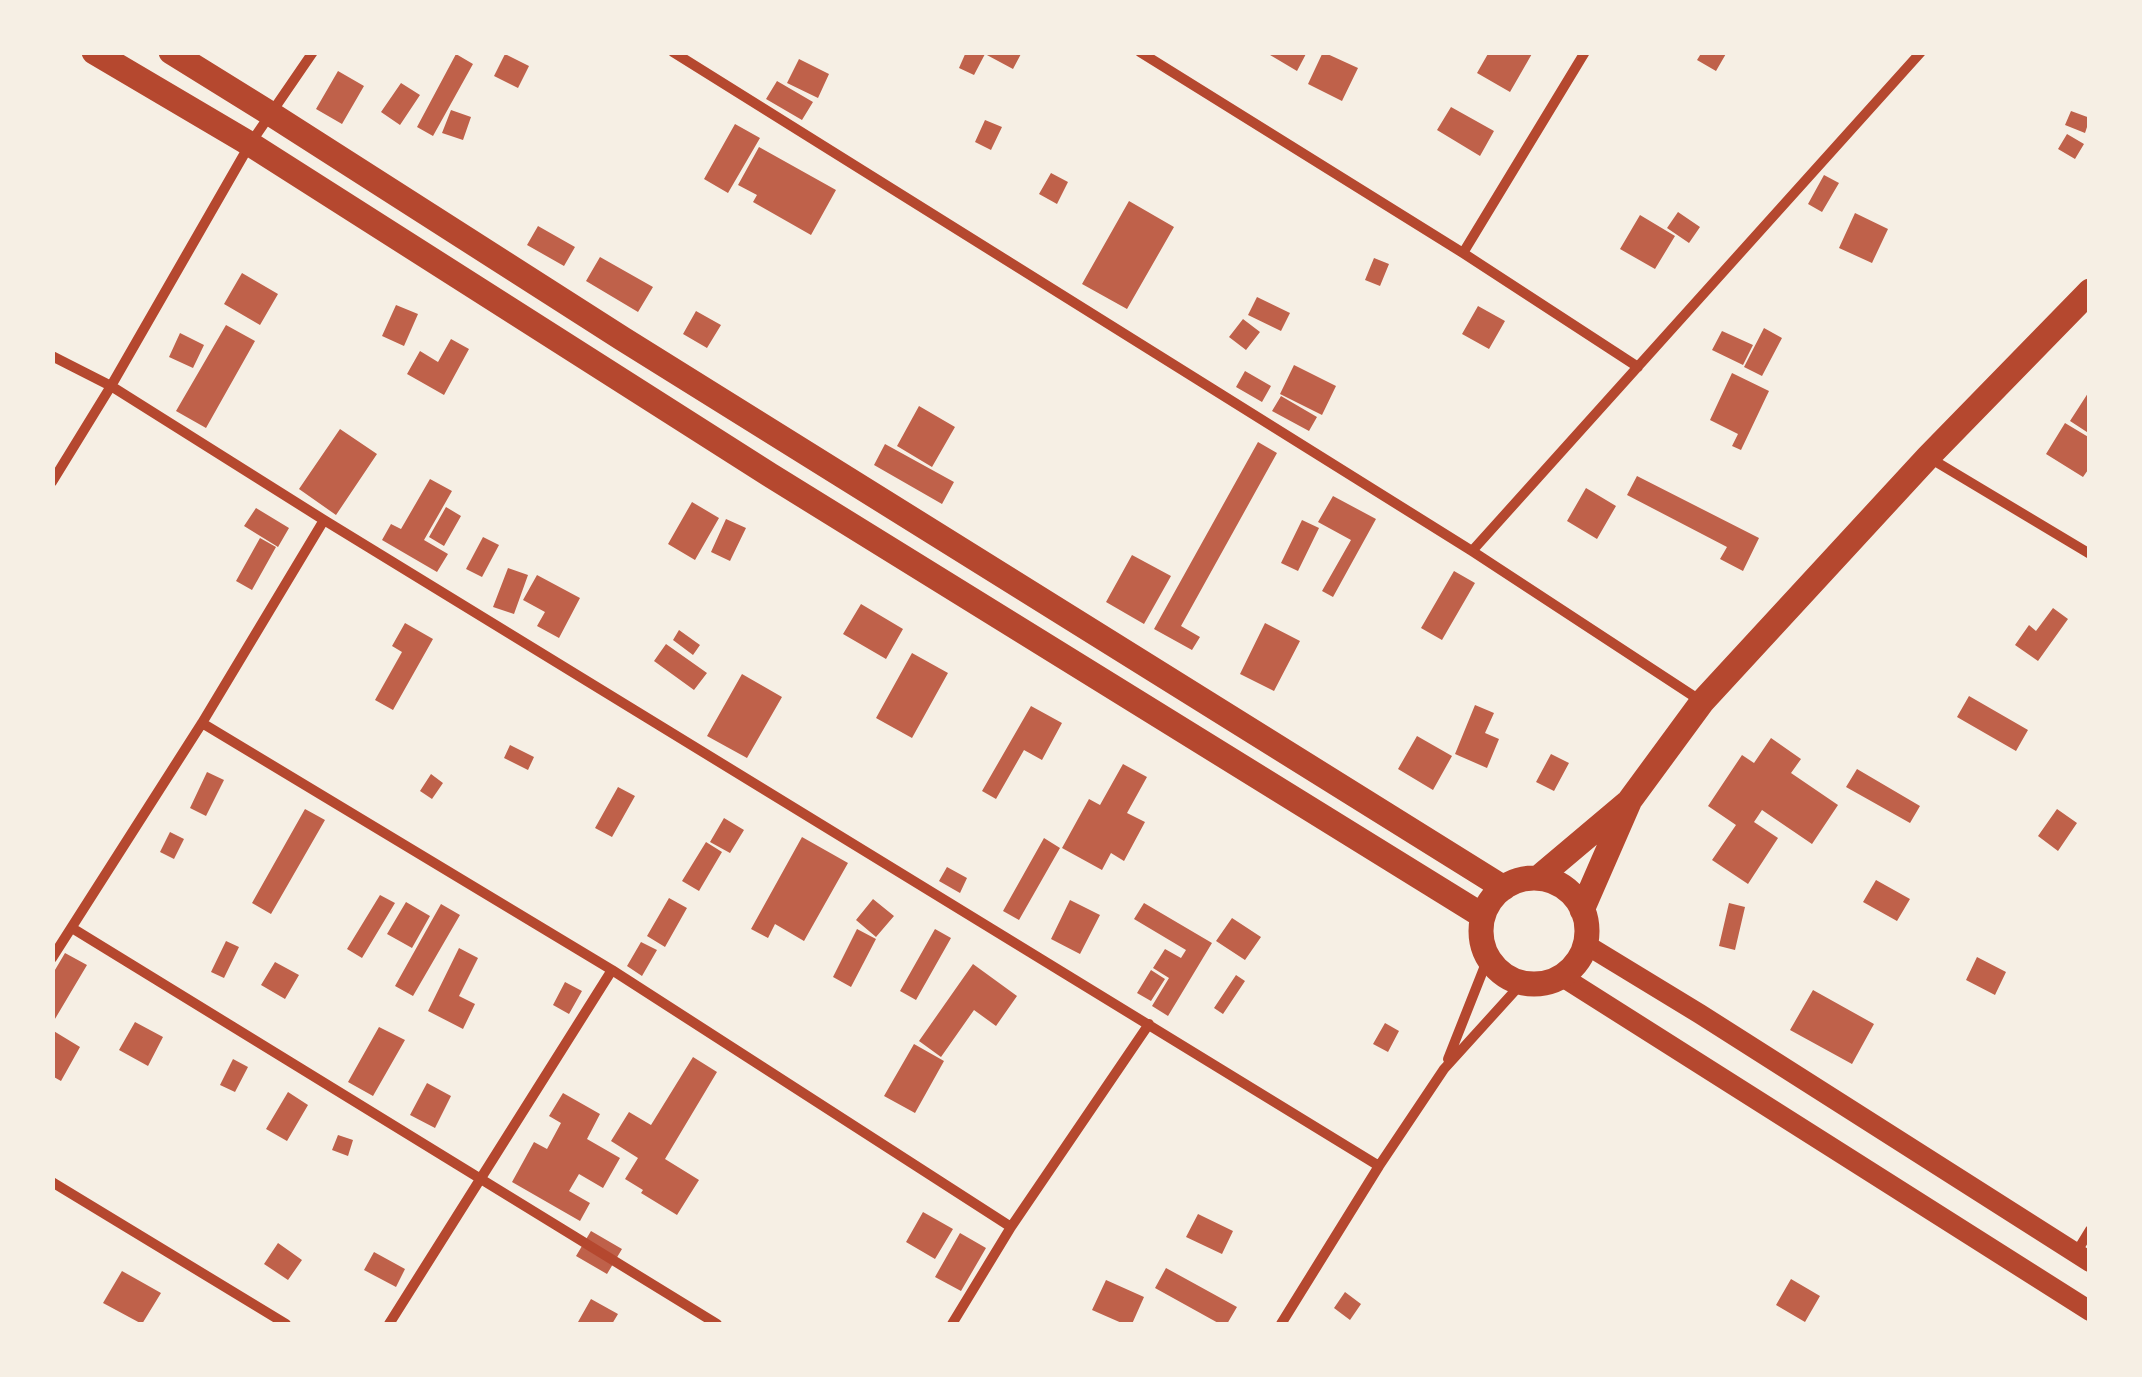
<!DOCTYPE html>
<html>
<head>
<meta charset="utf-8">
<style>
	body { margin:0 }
	#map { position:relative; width:2142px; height:1377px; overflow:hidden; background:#f6efe4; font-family:"Fira Sans Condensed",sans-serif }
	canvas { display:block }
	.frame { position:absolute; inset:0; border:55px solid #f6efe4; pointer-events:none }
</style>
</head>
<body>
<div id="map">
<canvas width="2142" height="1377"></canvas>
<div class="frame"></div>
</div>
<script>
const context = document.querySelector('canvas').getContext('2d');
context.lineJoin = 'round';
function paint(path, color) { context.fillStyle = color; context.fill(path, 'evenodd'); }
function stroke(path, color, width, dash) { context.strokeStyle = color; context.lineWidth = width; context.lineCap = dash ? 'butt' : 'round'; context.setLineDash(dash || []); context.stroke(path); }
paint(new Path2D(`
	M966,52h56l-9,17 -28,-15 -11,21 -15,-7z
	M1265,52h42l-10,19z
	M1323,52l35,16 -16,33 -34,-17z
	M1489,52h44l-23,40 -33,-19z
	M1702,52h25l-11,19 -19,-11z
	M456,54l17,10 -40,72 -16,-9z
	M505,54l24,12 -11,22 -24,-12z
	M799,59l30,15 -11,24 -31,-15z
	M338,71l26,15 -22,38 -26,-15z
	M777,81l36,21 -11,18 -36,-21z
	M401,83l19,12 -20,30 -19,-13z
	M1451,107l43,24 -14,25 -43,-26z
	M451,110l20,7 -8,23 -21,-7z
	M2071,111l19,7 -5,15 -20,-8z
	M985,120l17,7 -11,23 -16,-8z
	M735,124l25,14 -32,55 -24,-14z
	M2067,134l17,10 -9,15 -17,-10z
	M759,147l77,43 -25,45 -58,-33 4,-7 -19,-10z
	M1051,173l17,9 -11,22 -18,-10z
	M1824,175l15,8 -17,29 -14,-8z
	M1129,201l45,26 -47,82 -45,-25z
	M1678,212l22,15 -11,16 -22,-15z
	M1855,213l33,16 -16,34 -33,-15z
	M1640,215l35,21 -20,33 -35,-20z
	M538,226l37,21 -11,19 -37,-21z
	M600,257l53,30 -15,25 -52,-31z
	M1374,258l15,6 -9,22 -15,-6z
	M242,273l36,21 -18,31 -36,-21z
	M1257,297l33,16 -9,18 -33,-16z
	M396,305l22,9 -14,32 -22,-10z
	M1478,306l27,15 -16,28 -27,-15z
	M696,311l25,14 -14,23 -24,-14z
	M1243,319l17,13 -14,18 -17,-13z
	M226,325l29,16 -49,87 -30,-17z
	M1764,328l18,10 -20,38 -18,-9z
	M1722,331l31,14 -10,20 -31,-15z
	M180,333l24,12 -11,23 -24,-11z
	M451,339l18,10 -25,46 -37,-21 13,-23 18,11z
	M1294,365l42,21 -14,29 -42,-21z
	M1245,371l26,15 -9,16 -26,-15z
	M1732,373l37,18 -28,59 -9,-4 6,-12 -28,-14z
	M2090,390v44l-20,-13z
	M1281,396l36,21 -8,14 -37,-20z
	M919,406l36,21 -23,40 -35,-21z
	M2065,423l25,15v29l-7,10 -37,-23z
	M340,429l37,25 -41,61 -37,-26z
	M1258,442l19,11 -96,173 19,11 -8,13 -38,-21z
	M885,444l69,38 -12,22 -68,-39z
	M1637,476l122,62 -16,33 -23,-12 7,-12 -100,-52z
	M430,479l22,12 -28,49 24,14 -11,18 -55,-32 9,-16 10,5z
	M1586,488l30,18 -19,33 -30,-18z
	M1333,496l43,23 -43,78 -11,-6 29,-51 -33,-18z
	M692,502l27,16 -24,42 -27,-16z
	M446,507l15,9 -17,30 -15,-9z
	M256,508l33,20 -11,19 -34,-21z
	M726,519l20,9 -16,33 -19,-9z
	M1302,520l17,8 -21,43 -17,-8z
	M483,537l16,8 -17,32 -16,-8z
	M260,538l16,9 -24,43 -16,-9z
	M1132,555l39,21 -27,48 -38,-22z
	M508,568l20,7 -14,39 -21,-7z
	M1454,571l21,12 -33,57 -21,-12z
	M537,575l43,23 -21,40 -22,-12 8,-14 -22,-12z
	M861,604l42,25 -17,30 -43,-25z
	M2053,608l15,11 -30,42 -23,-16 14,-20 7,6z
	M405,623l28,16 -40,71 -18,-10 27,-48 -10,-6z
	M1265,623l35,18 -26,50 -34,-17z
	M679,630l21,15 -7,10 -20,-15z
	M666,644l41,29 -13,17 -40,-29z
	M912,653l36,20 -36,65 -36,-20z
	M742,674l40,23 -35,61 -40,-22z
	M1969,696l59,34 -12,21 -59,-34z
	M1475,705l19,8 -9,20 14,6 -12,29 -32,-14z
	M1031,706l31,17 -20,37 -18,-10 -28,49 -14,-8z
	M1417,736l35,20 -19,34 -35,-21z
	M1771,738l30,21 -10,14 47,32 -26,39 -50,-34 -8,12 24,16 -30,46 -36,-24 24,-35 -28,-19 34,-51 12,8z
	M510,745l24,12 -6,13 -24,-12z
	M1551,754l18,9 -15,28 -18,-9z
	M1123,764l24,13 -20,36 18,9 -21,39 -13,-8 -9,17 -40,-22 27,-49 11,6z
	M1857,769l63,37 -10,17 -64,-36z
	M207,772l17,8 -18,36 -16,-8z
	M431,774l12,9 -11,16 -12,-8z
	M618,787l17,9 -23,41 -17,-9z
	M305,809l20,11 -54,94 -19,-11z
	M2057,809l20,14 -19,28 -20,-15z
	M724,818l20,12 -14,23 -20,-11z
	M170,832l14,7 -10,20 -14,-7z
	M802,837l46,26 -44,78 -29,-17 -7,14 -17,-9z
	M1044,838l16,10 -41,72 -16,-9z
	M706,842l16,10 -23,39 -17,-10z
	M947,867l20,11 -7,15 -21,-12z
	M1876,880l34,19 -13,22 -34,-19z
	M380,895l15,8 -33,55 -15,-9z
	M669,898l18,10 -22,39 -18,-11z
	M873,899l21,17 -18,21 -20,-17z
	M1070,900l30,15 -20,39 -29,-15z
	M406,902l24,14 -18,32 -25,-14z
	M1144,903l68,40 -44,73 -16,-10 17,-28 -16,-10 12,-19 16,9 5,-8 -52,-31z
	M1729,903l16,4 -10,43 -16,-4z
	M441,904l19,11 -47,81 -18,-10z
	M1232,918l29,19 -16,23 -29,-19z
	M857,929l19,10 -25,48 -18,-10z
	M935,929l16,9 -35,62 -16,-9z
	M226,941l13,6 -15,31 -13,-6z
	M641,942l16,8 -15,26 -15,-10z
	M459,948l19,10 -19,38 16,8 -12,25 -35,-18z
	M65,953l22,12 -35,59v-49z
	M1977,957l29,15 -11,23 -29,-15z
	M275,962l24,13 -14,24 -24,-14z
	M973,964l44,32 -21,30 -22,-16 -33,47 -22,-16z
	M1151,970l14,9 -14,22 -14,-8z
	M1236,975l9,6 -22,33 -9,-6z
	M565,982l17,9 -13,23 -16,-9z
	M1813,990l61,34 -22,40 -62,-34z
	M135,1022l28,15 -15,29 -29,-16z
	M1385,1023l14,8 -11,21 -15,-8z
	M379,1027l26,13 -32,56 -25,-14z
	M52,1030l28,17 -19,34 -9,-5z
	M914,1044l30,17 -29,52 -31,-17z
	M693,1057l24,15 -52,87 34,21 -22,35 -36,-22 2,-3 -18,-11 13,-21 -27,-17 18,-29 22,13z
	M233,1059l15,8 -13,25 -15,-7z
	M427,1083l24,13 -16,32 -25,-13z
	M288,1092l20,13 -21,36 -21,-12z
	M563,1093l37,21 -13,25 33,19 -17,30 -24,-14 -10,17 21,12 -10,18 -68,-39 22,-40 13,7 14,-26 -12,-7z
	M338,1135l15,5 -5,16 -16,-6z
	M923,1212l30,17 -18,30 -29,-17z
	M1198,1214l35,17 -11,23 -36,-17z
	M591,1231l31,18 -15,25 -31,-18z
	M960,1233l26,15 -25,43 -26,-14z
	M278,1243l24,17 -14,20 -24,-16z
	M374,1252l31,17 -9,18 -32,-17z
	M1166,1268l71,39 -10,17h-7l-65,-36z
	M122,1271l39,22 -19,31 -39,-21z
	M1791,1279l29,17 -15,26 -29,-17z
	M1106,1280l38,17 -12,27h-8l-32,-14z
	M1345,1292l16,12 -11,16 -16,-12z
	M591,1299l27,15 -6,10h-30l-4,-2z`), '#bf614a');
stroke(new Path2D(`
	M673,52l799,499 229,150
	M1140,52l323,201 175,114
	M1463,253l122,-201
	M52,356l59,30 213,134 1055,646
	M1928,457l162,97
	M52,482l59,-96 139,-242 63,-92
	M1472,551l449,-499
	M202,723l410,247 399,257
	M72,928l645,396
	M52,958l150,-235 122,-203
	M1448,1059l40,-101
	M52,1182l234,142
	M2076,1253l14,-23
	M389,1324l223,-354
	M952,1324l59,-97 138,-203
	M1281,1324l98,-158 65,-97 78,-86`), '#b5482f', 10);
stroke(new Path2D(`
	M1585,944l115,70 390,248
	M1561,976l529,335`), '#b5482f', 20);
stroke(new Path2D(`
	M94,52l156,92 520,331 713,441
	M171,52l100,62 352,225 881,549
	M1538,878l89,-75
	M1481 931a53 53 0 1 1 106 0a53 53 0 1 1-106 0Z
	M1582,910l48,-110 72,-98 226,-245 162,-166`), '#b5482f', 25);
</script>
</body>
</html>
